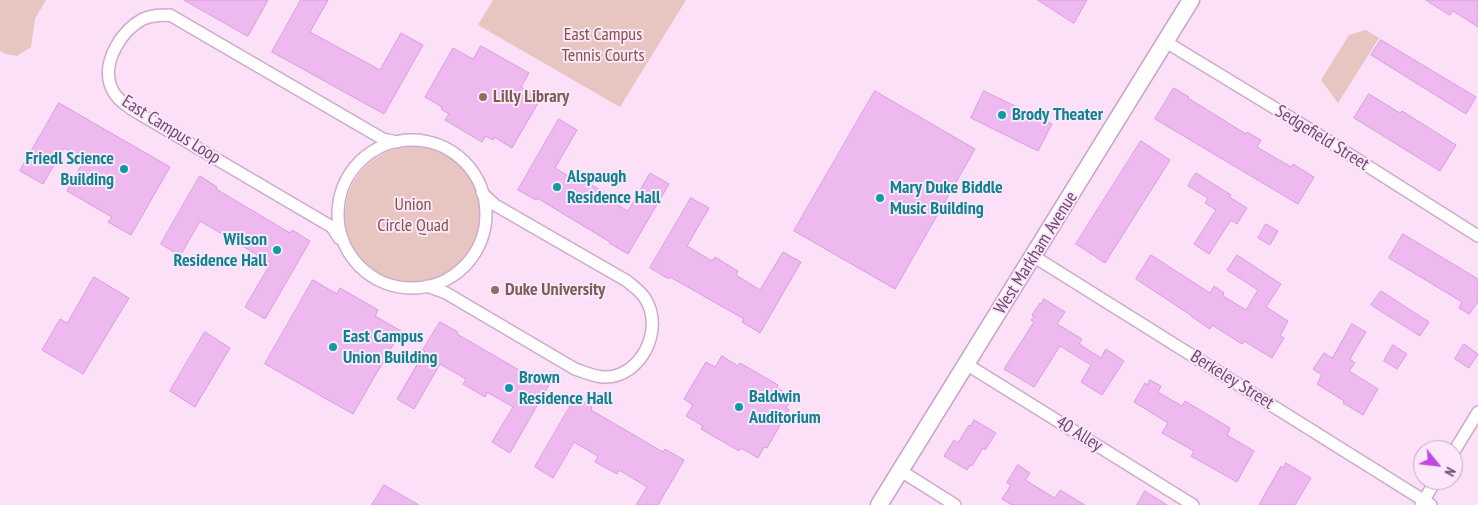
<!DOCTYPE html>
<html>
<head>
<meta charset="utf-8">
<style>
	body { margin:0 }
	#map { position:relative; width:1478px; height:505px; overflow:hidden; background:#fbe0f7; font-family:"PT Sans Narrow",sans-serif }
	canvas { display:block }
	.north { position:absolute; left:1413px; top:440px; width:50px; height:50px; box-sizing:border-box; background:#fee6fb; border:1px solid #c4a7c4; border-radius:50%; rotate:119deg; font-size:14px; font-weight:700; line-height:20px; text-align:center; color:#6d4971 }
	.north::after { content:''; display:block; margin:auto; width:18px; height:22px; background:#bf49e2; clip-path:polygon(50% 0,100% 100%,50% 72%,0 100%) }
</style>
</head>
<body>
<div id="map">
<canvas width="1478" height="505"></canvas>
<div class="north">N</div>
</div>
<script>
const context = document.querySelector('canvas').getContext('2d');
context.lineJoin = 'round';
function paint(path, color) { context.fillStyle = color; context.fill(path, 'evenodd'); }
function stroke(path, color, width, dash) { context.strokeStyle = color; context.lineWidth = width; context.lineCap = dash ? 'butt' : 'round'; context.setLineDash(dash || []); context.stroke(path); }
function write(font, color, halo, rows, align = 'center') {
  context.font = font + ' "PT Sans Narrow",sans-serif'; context.lineWidth = 4; context.setLineDash([]); context.textBaseline = 'middle'; context.strokeStyle = halo; context.fillStyle = color; for (const [text, x, y, turn = 0] of rows) {
    context.save(); context.translate(x, y); context.rotate((+turn || 0) * Math.PI / 180); context.textAlign = isNaN(turn) ? turn : align; if (halo) context.strokeText(text, 0, 0); context.fillText(text, 0, 0); context.restore();
  }
}
paint(new Path2D(`
	M0,0h46l-11,19 -4,28 -14,9 -11,-2 -6,-3z
	M493,0h193l-66,107 -142,-82z
	M1366,30l13,8 -41,65 -17,-23 28,-45z
	M345 215a68 68 0 1 1 136 0a68 68 0 1 1-136 0Z`), '#e7c5c0');
const building = new Path2D(`
	M184,0h84l-20,36z
	M301,0h27l-18,32 70,38 21,-37 22,12 -39,69 -112,-62z
	M1038,0h49l-13,23z
	M1426,0h52v27l-25,-16 -3,4z
	M1381,40l95,57 -10,17 -95,-59z
	M481,46l48,27 -8,14 20,11 -29,50 -18,-11 -1,3 -7,-4 -4,6 -37,-22 4,-6 -8,-5 1,-2 -17,-10 28,-49 20,11z
	M1174,88l15,9 -1,1 58,36 1,-2 14,8 -4,7 34,20 2,-3 21,13 -16,27 -143,-85z
	M875,91l100,58 -80,140 -101,-58z
	M984,91l68,33 -14,27 -67,-33z
	M1369,94l31,19 2,-2 54,34 -16,26 -86,-53z
	M59,103l111,64 -39,68 -23,-13 4,-5 -45,-26 17,-31 -20,-12 -21,36 -23,-13z
	M559,119l18,11 -22,38 25,15 2,-4 23,14 -2,3 25,15 22,-38 19,11 -41,70 -19,-11 1,-1 -73,-44 -1,2 -18,-10z
	M1141,141l29,19 -65,103 -29,-19z
	M1196,173l35,22 -2,2 18,11 -10,16 -6,-4 -22,34 -15,-10 22,-34 -11,-7 3,-5 -20,-12z
	M200,176l17,11 -1,2 74,44 2,-3 18,11 -45,78 -20,-12 26,-44 -71,-42 -20,35 -19,-12z
	M691,198l18,10 -22,38 25,15 3,-4 23,14 -2,4 24,15 23,-38 18,10 -41,71 -18,-11 2,-3 -74,-42 -1,2 -19,-11z
	M1266,224l12,7 -8,14 -12,-7z
	M1403,234l75,45v23l-9,12 -10,-6 3,-6 -73,-44z
	M1151,255l59,38 4,-7 10,7 -1,3 23,14 12,-20 -31,-20 10,-15 44,29 -15,23 22,14 -8,15 4,2 -12,20 -28,-17 -2,3 -30,-19 -2,4 -18,-12v-1l-56,-37z
	M94,277l35,21 -46,76 -41,-24 18,-31 7,4z
	M313,280l24,14 3,-6 38,22 -3,6 26,15 -48,83 -88,-50z
	M1381,291l48,31 -9,14 -49,-31z
	M1044,299l21,13 -8,12 25,15 -3,5 22,14 5,-9 18,12 -22,34 -21,-13 10,-17 -31,-19 -26,41 -30,-18 30,-47 -3,-2 3,-4 -2,-1 8,-12 1,1z
	M440,322l18,10 -1,2 74,43 2,-4 17,10 -40,70 -18,-11 21,-35 -26,-15 -2,5 -22,-13 3,-5 -26,-15 -26,45 -17,-10 28,-48 -2,-1z
	M1352,324l14,8 -16,27 5,4 -6,8 29,18 -15,26 -20,-12 1,-2 -27,-17 5,-9 -9,-6 11,-16 8,5z
	M205,332l25,16 -35,59 -25,-16z
	M1464,344l14,10 -9,14 -14,-9z
	M1393,345l14,9 -10,15 -13,-8z
	M722,356l16,10 2,-3 38,22 -1,3 16,9 -7,11 3,2 -22,38 -3,-1 -6,11 -17,-10 -2,3 -38,-22 2,-3 -17,-10 7,-11 -9,-6 22,-37 9,5z
	M1150,380l11,6 -3,6 24,14 3,-5 45,27 -3,7 27,16 -17,31 -46,-26 3,-5 -32,-18 6,-10 -34,-21 11,-19 2,2z
	M575,398l17,9 -1,3 72,42 2,-3 19,11 -26,45h-22l11,-18 -28,-17 -2,4 -22,-12 3,-6 -24,-14 -21,36 -18,-11z
	M974,420l22,13 -11,17 -2,-2 -11,18 -2,-1 -3,5 -23,-14 10,-16 4,3 11,-18 2,1z
	M1286,463l25,15 -16,27h-36l22,-39 2,2z
	M1018,465l12,8 -5,7 30,18 5,-8 25,15h-73l-10,-6 9,-14 -4,-2z
	M384,485l35,20h-47z
	M1145,491l22,14h-30z`);
paint(building, '#edb9ef');
stroke(building, '#dc9ae1', 1);
const street = new Path2D(`
	M1166,42l148,90 164,104
	M338 214a74 74 0 1 1 148 0a74 74 0 1 1-148 0Z
	M343,240l-4,-2 -7,-11 -199,-117c-10,-7 -19,-13 -23,-26 -7,-24 12,-54 33,-65 9,-4 18,-4 27,-4l213,124 14,3
	M1033,256l398,249
	M427,286l19,7 129,76c10,3 19,8 30,8 36,0 59,-47 41,-77 -4,-8 -12,-13 -19,-19l-132,-76 -13,-12
	M966,364l227,141
	M1453,453l25,-41
	M901,471l54,34
	M1421,505l15,-25`);
const secondary = new Path2D(`
	M879,505l312,-505`);
stroke(street, '#cdabcc', 14);
stroke(secondary, '#c8a1c9', 19);
stroke(street, '#fff', 11);
stroke(secondary, '#fff', 16);
for (const [x, y, r, color] of [
	[483,97,5,"#8d6e63"],
	[1002,115,5,"#0f9aa8"],
	[124,169,5,"#0f9aa8"],
	[557,187,5,"#0f9aa8"],
	[880,198,5,"#0f9aa8"],
	[277,250,5,"#0f9aa8"],
	[495,290,5,"#8d6e63"],
	[333,347,5,"#0f9aa8"],
	[509,388,5,"#0f9aa8"],
	[739,407,5,"#0f9aa8"]
]) { const dot = new Path2D(); dot.arc(x, y, r, 0, 2 * Math.PI); context.fillStyle = color; context.fill(dot); stroke(dot, '#fee6fb', 2); }
write('18px', '#825647', '#fee6fb', [
	["East Campus",603,35],
	["Tennis Courts",603,56],
	["Union",413,205],
	["Circle Quad",413,226]
]);
write('bold 18px', '#785e54', '#fee6fb', [
	["Lilly Library",493,97],
	["Duke University",505,290]
], 'left');
write('bold 18px', '#0d838f', '#fee6fb', [
	["Brody Theater",1012,115],
	["Friedl Science",114,159,"right"],
	["Building",114,180,"right"],
	["Alspaugh",567,177],
	["Residence Hall",567,198],
	["Mary Duke Biddle",890,188],
	["Music Building",890,209],
	["Wilson",267,240,"right"],
	["Residence Hall",267,261,"right"],
	["East Campus",343,337],
	["Union Building",343,358],
	["Brown",519,378],
	["Residence Hall",519,399],
	["Baldwin",749,397],
	["Auditorium",749,418]
], 'left');
write('18px', '#6d4971', '#fee6fb', [
	["East Campus Loop",171,130,32],
	["Sedgefield Street",1322,138,32],
	["West Markham Avenue",1036,253,-58],
	["Berkeley Street",1232,380,32],
	["40 Alley",1079,434,32]
]);
</script>
</body>
</html>
